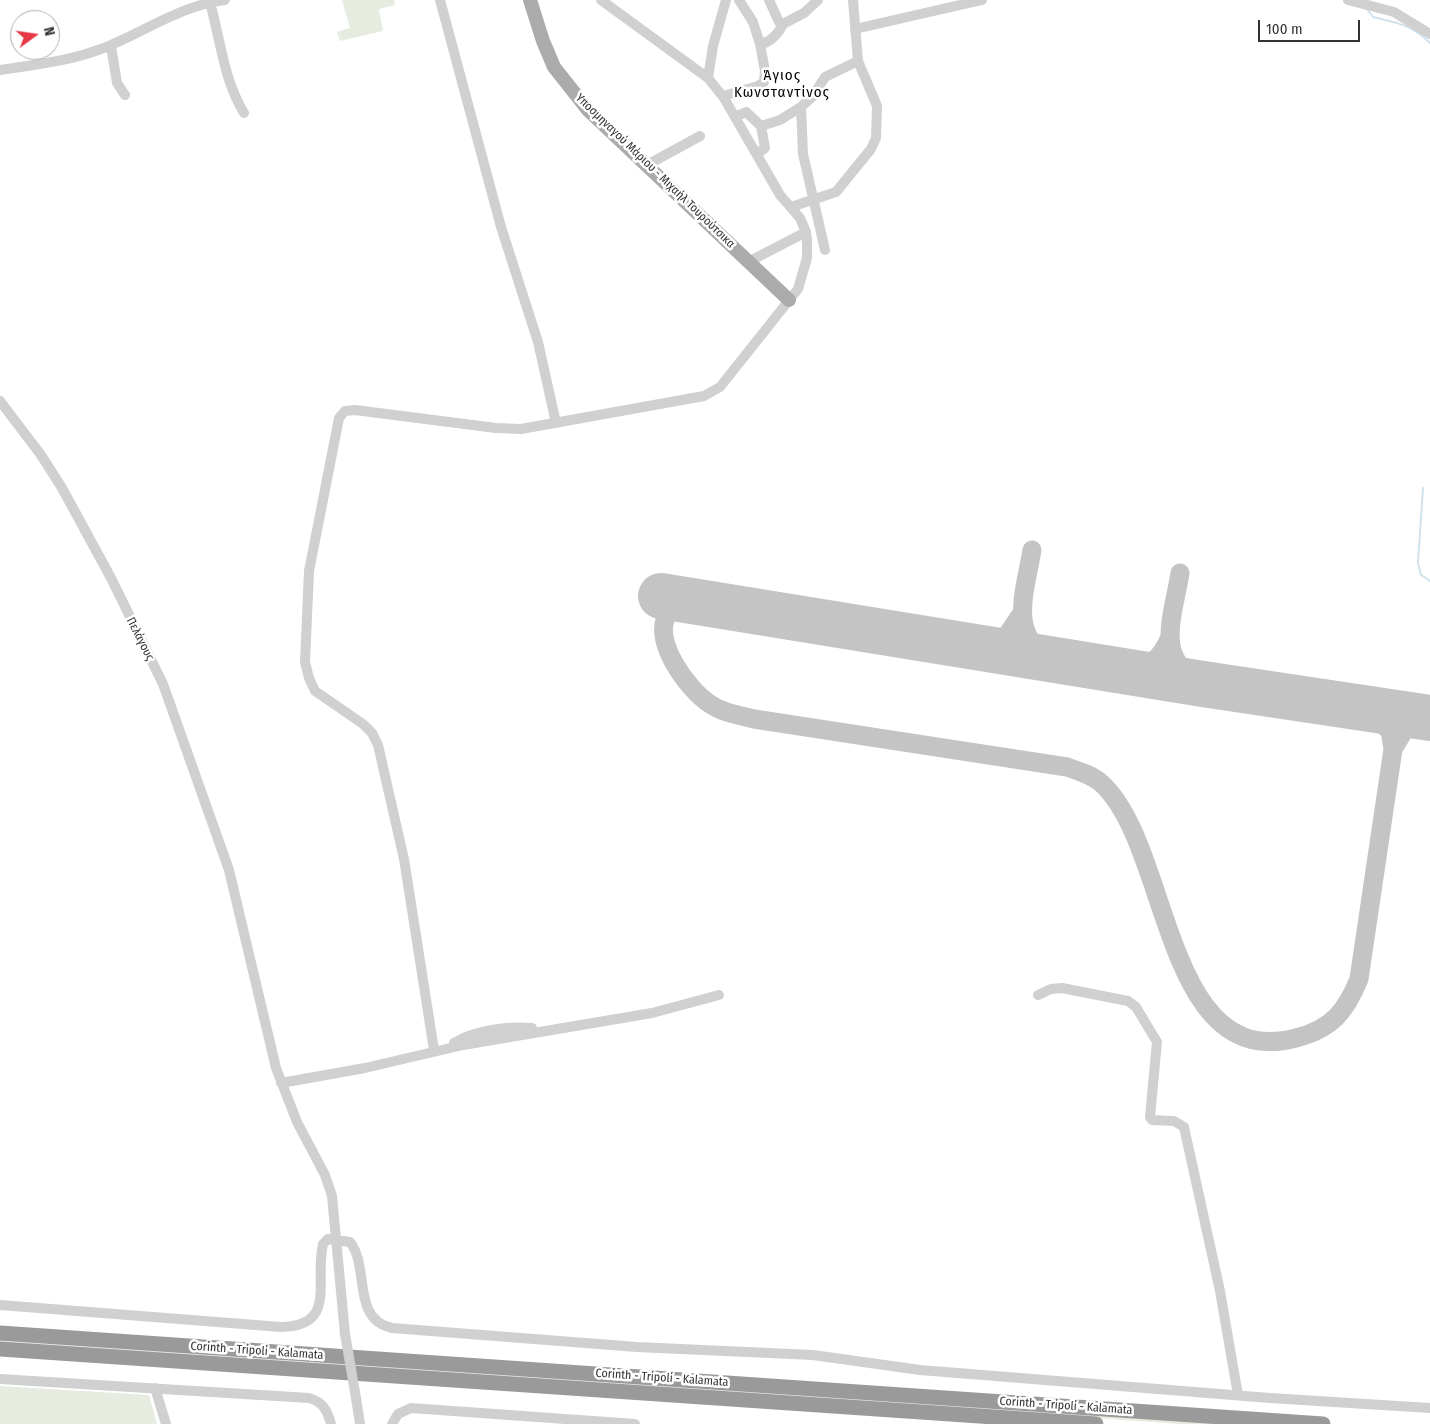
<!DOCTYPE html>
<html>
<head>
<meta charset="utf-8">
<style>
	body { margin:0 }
	#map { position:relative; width:1430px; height:1424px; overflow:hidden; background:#fff; font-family:"Fira Sans Condensed",sans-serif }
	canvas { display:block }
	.north { position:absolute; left:10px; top:10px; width:50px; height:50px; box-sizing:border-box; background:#fff; border:1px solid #adadad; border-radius:50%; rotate:76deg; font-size:14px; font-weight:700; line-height:20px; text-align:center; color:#333 }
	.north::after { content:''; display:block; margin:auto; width:18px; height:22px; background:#e63946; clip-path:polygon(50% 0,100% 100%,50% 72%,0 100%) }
	.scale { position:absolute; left:1258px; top:20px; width:102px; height:22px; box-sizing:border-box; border:2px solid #333; border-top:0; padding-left:6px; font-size:15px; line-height:18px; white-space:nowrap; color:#333; -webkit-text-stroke:4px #fff; paint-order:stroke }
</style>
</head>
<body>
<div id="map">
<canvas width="1430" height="1424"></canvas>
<div class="north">N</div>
<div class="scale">100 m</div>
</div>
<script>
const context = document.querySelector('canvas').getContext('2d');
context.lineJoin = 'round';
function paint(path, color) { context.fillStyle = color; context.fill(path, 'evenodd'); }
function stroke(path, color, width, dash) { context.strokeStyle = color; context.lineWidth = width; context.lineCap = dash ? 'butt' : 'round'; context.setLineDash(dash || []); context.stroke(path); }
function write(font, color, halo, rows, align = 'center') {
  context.font = font + ' "Fira Sans Condensed",sans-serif'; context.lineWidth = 5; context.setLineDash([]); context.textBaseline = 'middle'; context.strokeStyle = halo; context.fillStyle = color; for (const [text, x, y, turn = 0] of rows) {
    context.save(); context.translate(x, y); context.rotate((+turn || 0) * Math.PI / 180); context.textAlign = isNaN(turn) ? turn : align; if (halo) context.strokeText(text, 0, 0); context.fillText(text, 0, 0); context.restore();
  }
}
paint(new Path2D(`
	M342,0h52l1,5 -16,4 4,22 -43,10 -3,-9 13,-4z
	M0,1339l1236,85h-55l-1181,-81z
	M0,1386l149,9 8,29h-157z`), '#e6ecdf');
stroke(new Path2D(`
	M1367,9l6,8c24,6 38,7 57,26
	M1423,488l-5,75 3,12 9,6`), '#cfe2ee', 2);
stroke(new Path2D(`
	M1032,550c-7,43 -26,89 24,110
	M1180,573c-7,45 -27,86 23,111
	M686,600c-5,4 -13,7 -16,11 -22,26 18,79 40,93 13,9 28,11 44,15l313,48c12,4 25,8 34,16 70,62 62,290 195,255 36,-9 50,-27 63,-59l34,-230 12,-20 25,-11
	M980,648l27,-13 15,-22
	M1125,671c25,-5 35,-10 45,-34
	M1366,709l24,22 3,18`), '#c4c4c4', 19);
stroke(new Path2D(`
	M661,596l542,88 227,34`), '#c4c4c4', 46);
stroke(new Path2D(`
	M440,0l61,227 37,115 18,81
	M739,0l14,22 7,22c10,-1 19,-11 23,-20
	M769,0l10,22 4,2 21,-11 14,-13
	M1348,0l46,12 36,22
	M210,3c11,38 13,75 34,110
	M855,29l127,-29
	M111,46l6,37 8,12
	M0,70c33,-5 70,-9 101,-21 40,-15 80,-44 124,-49
	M708,78l5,-32 13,-46
	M723,96l35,-10 6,-4 1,-11 -5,-27
	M801,107l2,47 22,96
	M735,117l11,-5 15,14 19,-6 21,-13 12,-11 12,-19 33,-16
	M757,154l8,-6 -4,-22
	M647,165l53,-29
	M791,207l45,-15 35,-43 5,-11 1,-32 -19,-45 -5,-61
	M748,262l58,-30
	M0,401l41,54 21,33 49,90 52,106 66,186 47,198 21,54 28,53 7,21 13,138
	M1038,995l13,-6 11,-1 66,13 8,6 21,35 -7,75 2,3 22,1 10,6 36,164 18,104
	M454,1043c21,-13 54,-17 78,-15
	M434,1050l-30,-191 -26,-114 -6,-12 -9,-9 -48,-33 -6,-13 -4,-16 4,-91 30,-153 6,-7 10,-1 141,18 25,1 183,-33 16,-9 78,-98 9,-31v-18l-1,-8 -6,-14 -20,-23 -56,-97 -16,-20 -107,-78
	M281,1083l84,-15 98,-23 189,-32 67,-18
	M0,1305l281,22c57,-1 33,-46 42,-83l5,-5 22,3c20,25 1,77 42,86l245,19 176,8 107,15 350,28 160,10
	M0,1379l309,19c14,4 18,12 22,26
	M155,1388l11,36
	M356,1398l4,26
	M392,1424l6,-10 13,-6 224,16`), '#d0d0d0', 10);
stroke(new Path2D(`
	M530,0l13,41 11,26 34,43 201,190`), '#ababab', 14);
stroke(new Path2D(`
	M0,1333l1323,91
	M0,1349l1096,75`), '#9a9a9a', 15);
stroke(new Path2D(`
	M345,1334l11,64`), '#d0d0d0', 10);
write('12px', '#333', '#fff', [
	["Υποσμηναγού Μάριου - Μιχαήλ Τουρούτσικα",655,171,44],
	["Πελάγους",140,639,63],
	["Corinth - Tripoli - Kalamata",257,1351,4],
	["Corinth - Tripoli - Kalamata",662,1378,4],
	["Corinth - Tripoli - Kalamata",1066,1406,4]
]);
context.letterSpacing = '1px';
write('15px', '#000', '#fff', [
	["Άγιος",782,76],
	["Κωνσταντίνος",782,93]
]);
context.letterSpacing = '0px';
</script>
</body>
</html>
